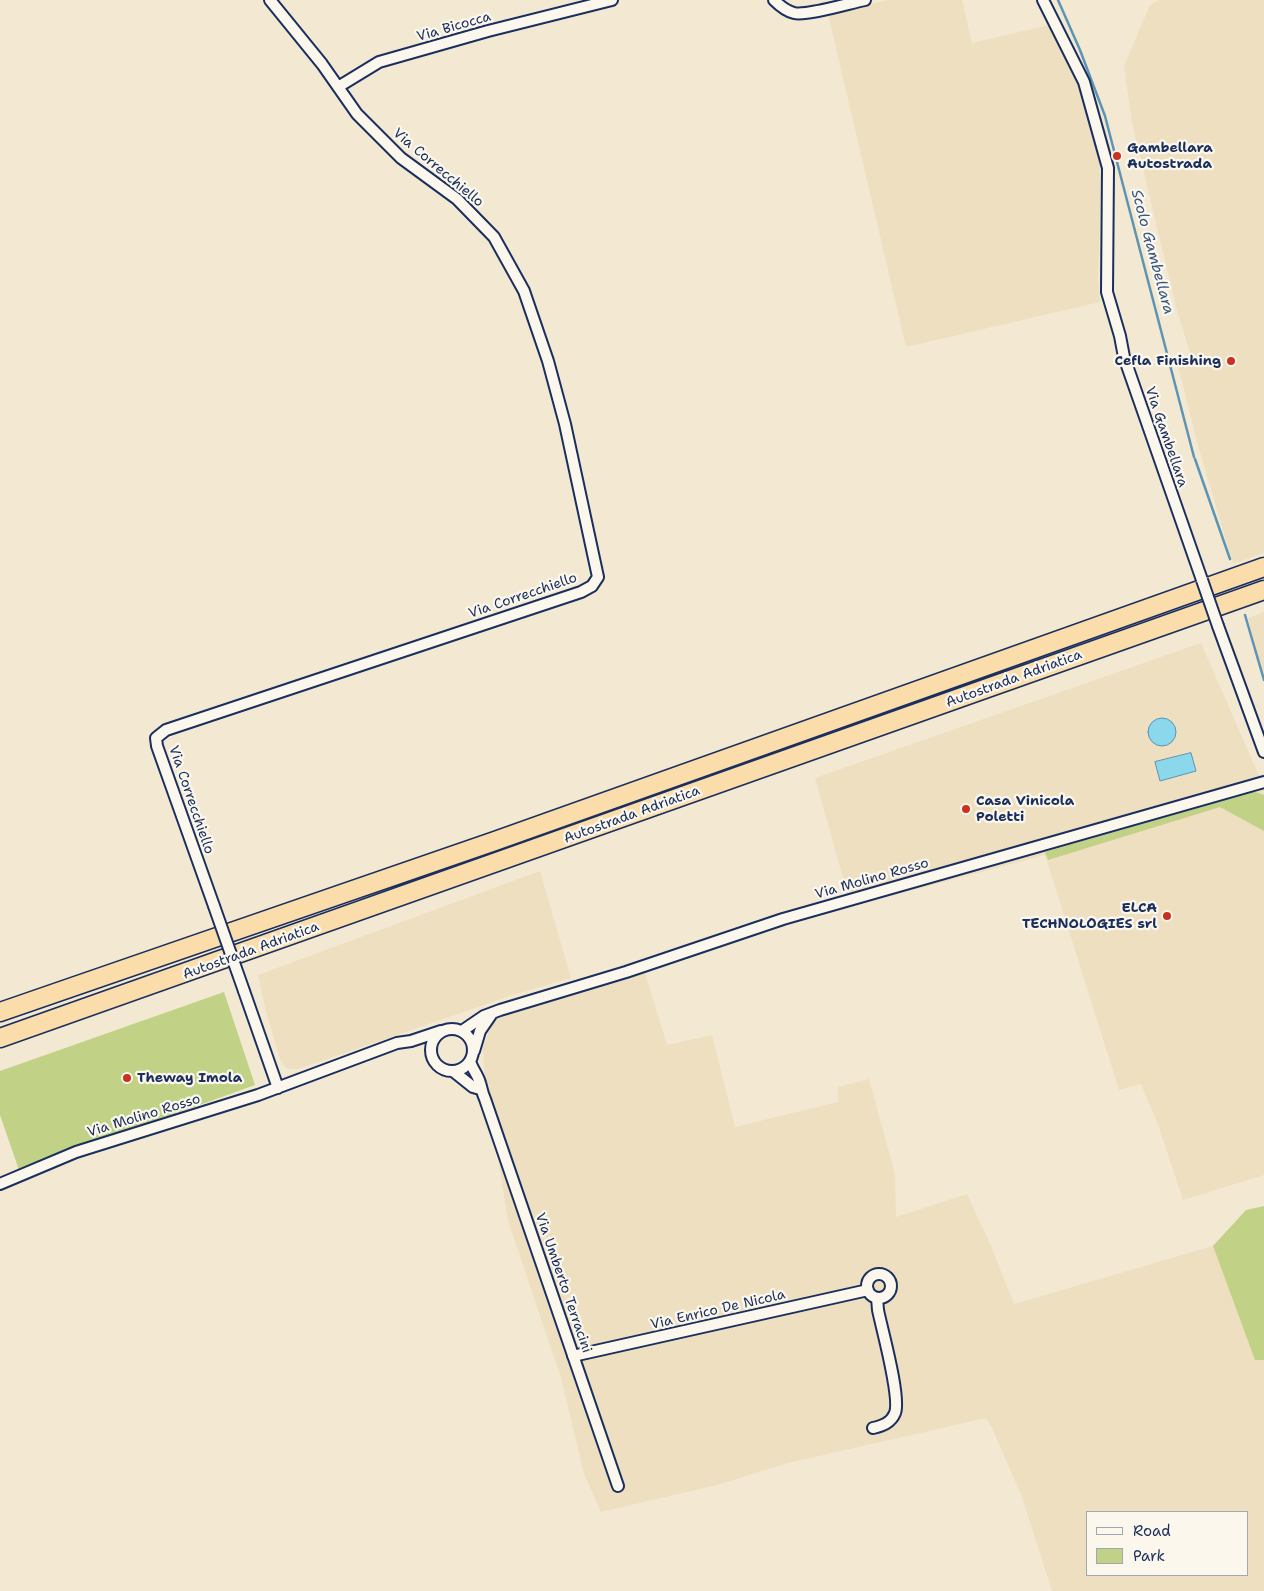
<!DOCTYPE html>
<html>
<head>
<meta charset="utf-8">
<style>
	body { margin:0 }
	#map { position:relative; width:1264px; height:1591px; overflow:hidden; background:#f3e9d2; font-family:"Shantell Sans",sans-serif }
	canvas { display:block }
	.legend { position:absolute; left:1086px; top:1511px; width:162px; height:65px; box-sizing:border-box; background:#fbf7ec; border:1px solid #a1a7b3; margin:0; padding:6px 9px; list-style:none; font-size:15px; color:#1b2f5e }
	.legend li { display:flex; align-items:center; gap:10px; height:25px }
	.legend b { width:25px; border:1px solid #a1a7b3 }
</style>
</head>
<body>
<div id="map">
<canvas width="1264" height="1591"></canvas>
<ul class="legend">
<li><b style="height:6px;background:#fbf7ec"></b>Road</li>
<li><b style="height:14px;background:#c1d185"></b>Park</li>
</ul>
</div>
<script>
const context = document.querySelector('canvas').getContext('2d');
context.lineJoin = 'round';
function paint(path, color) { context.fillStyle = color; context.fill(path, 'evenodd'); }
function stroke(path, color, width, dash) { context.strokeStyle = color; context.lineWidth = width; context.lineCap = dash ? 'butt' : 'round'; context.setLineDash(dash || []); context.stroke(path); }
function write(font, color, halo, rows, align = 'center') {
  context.font = font + ' "Shantell Sans",sans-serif'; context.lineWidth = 4.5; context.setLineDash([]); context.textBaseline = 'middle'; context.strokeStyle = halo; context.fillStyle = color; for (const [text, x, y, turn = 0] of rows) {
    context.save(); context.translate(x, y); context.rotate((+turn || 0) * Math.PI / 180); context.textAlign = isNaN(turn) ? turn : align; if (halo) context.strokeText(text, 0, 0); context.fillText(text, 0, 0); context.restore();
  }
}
paint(new Path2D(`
	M888,0h74l10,43 78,-18 25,50 20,55 6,50 -3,98 2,24 -194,45 -78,-333z
	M1159,0h105v553l-31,11 -36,-122 -20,-80 13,-10 -13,-41 -45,-188 -8,-57 26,-61z
	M1264,612v67l-16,-61z
	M1201,643l63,144v388l-81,25 -26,-78 -16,-38 -22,6 -74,-235 -185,49 -3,-11 -9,3 -33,-118z
	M540,871l31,107 -61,18 -212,73 -12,-1 -6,-9 -14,-47 -8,-37z
	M644,969l23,76 45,-10 23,92 103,-25v-15l31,-8 26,95 1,43 71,-23 24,52 23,58 199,-58 42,113 9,1v231h-212l-30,-94 -30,-69 -6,-10 -198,45 -71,22 -116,27 -17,-38 -23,-96 -53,-157 -24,-150 -1,-25 10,-24 7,-4 8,-8zM1088,1512h160v63h-160z`), '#eddfc0');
paint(new Path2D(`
	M1253,791l11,4v36l-44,-24 -172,53 -3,-8z
	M224,992l31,93 -236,85 -19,-55v-44z
	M1264,1206v154h-9l-42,-114 33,-36z`), '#c1d185');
const water = new Path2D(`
	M1148 732a14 14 0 1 1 28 0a14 14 0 1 1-28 0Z
	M1191,753l5,18 -36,10 -5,-19z`);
paint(water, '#8bd7ec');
stroke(water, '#5e94b3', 1);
stroke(new Path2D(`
	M1058,0l22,50 25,66 89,341
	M1195,459l35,100
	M1245,615l19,65`), '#5e94b3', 2.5);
const minor = new Path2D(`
	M774,0c6,6 12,11 20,13 13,3 56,-10 71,-13
	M1043,0l41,82 24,86 -1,124 13,44 4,21 78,223
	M338,87l41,-25 109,-31 124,-31
	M1218,626l46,126
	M214,906l-57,-160 -1,-8 10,-8 415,-138 11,-6 6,-9 -33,-153 -17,-63 -24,-70 -30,-54 -37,-38 -56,-41 -44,-44 -35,-50 -52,-64
	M244,991l34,97
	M431 1050a21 21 0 1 1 42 0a21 21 0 1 1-42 0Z
	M462,1031l22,-15 16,-6 126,-38 157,-53 481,-137
	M474,1051l6,-20 11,-16
	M470,1061c2,8 8,14 10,22 2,6 2,10 5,16l133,387
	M453,1071l20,16 7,2
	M0,1184l76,-32 182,-57 139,-52 14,-2 30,-10
	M867 1286a12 12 0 1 1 24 0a12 12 0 1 1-24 0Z
	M573,1356l295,-66
	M873,1428c9,-2 18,-5 22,-15 6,-16 -13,-83 -17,-103l-1,-12`);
const motorway = new Path2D(`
	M0,1012l495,-171 769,-274
	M0,1038l1264,-448`);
stroke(minor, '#1b2f5e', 14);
stroke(motorway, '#1b2f5e', 21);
stroke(minor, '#fbf7ec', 10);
stroke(motorway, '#fbddab', 18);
const minorBridge = new Path2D(`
	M1202,580l16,46
	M214,906l30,85`);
stroke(minorBridge, '#1b2f5e', 14, []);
stroke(minorBridge, '#fbf7ec', 10);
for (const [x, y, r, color] of [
	[1117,156,5,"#c8321e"],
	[1231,361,5,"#c8321e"],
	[966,809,5,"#c8321e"],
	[1167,916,5,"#c8321e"],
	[127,1078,5,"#c8321e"]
]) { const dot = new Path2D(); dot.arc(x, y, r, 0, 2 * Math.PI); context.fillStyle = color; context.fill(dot); stroke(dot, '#fbf7ec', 2); }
write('14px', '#1b2f5e', '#fbf7ec', [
	["Via Bicocca",454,27,-16],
	["Via Correcchiello",438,168,40],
	["Via Gambellara",1166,437,71],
	["Via Correcchiello",523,596,-19],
	["Autostrada Adriatica",1014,679,-20],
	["Via Correcchiello",191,800,71],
	["Autostrada Adriatica",632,815,-20],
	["Via Molino Rosso",872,879,-16],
	["Autostrada Adriatica",251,951,-20],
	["Via Molino Rosso",144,1116,-17],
	["Via Umberto Terracini",563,1283,71],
	["Via Enrico De Nicola",718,1310,-13]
]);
write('bold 14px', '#1b2f5e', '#fbf7ec', [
	["Gambellara",1127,148],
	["Autostrada",1127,164],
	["Cefla Finishing",1221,361,"right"],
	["Casa Vinicola",976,801],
	["Poletti",976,817],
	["ELCA",1157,908,"right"],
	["TECHNOLOGIES srl",1157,924,"right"],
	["Theway Imola",137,1078]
], 'left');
write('italic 15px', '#375982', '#fbf7ec', [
	["Scolo Gambellara",1152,252,75]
]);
</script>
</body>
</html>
